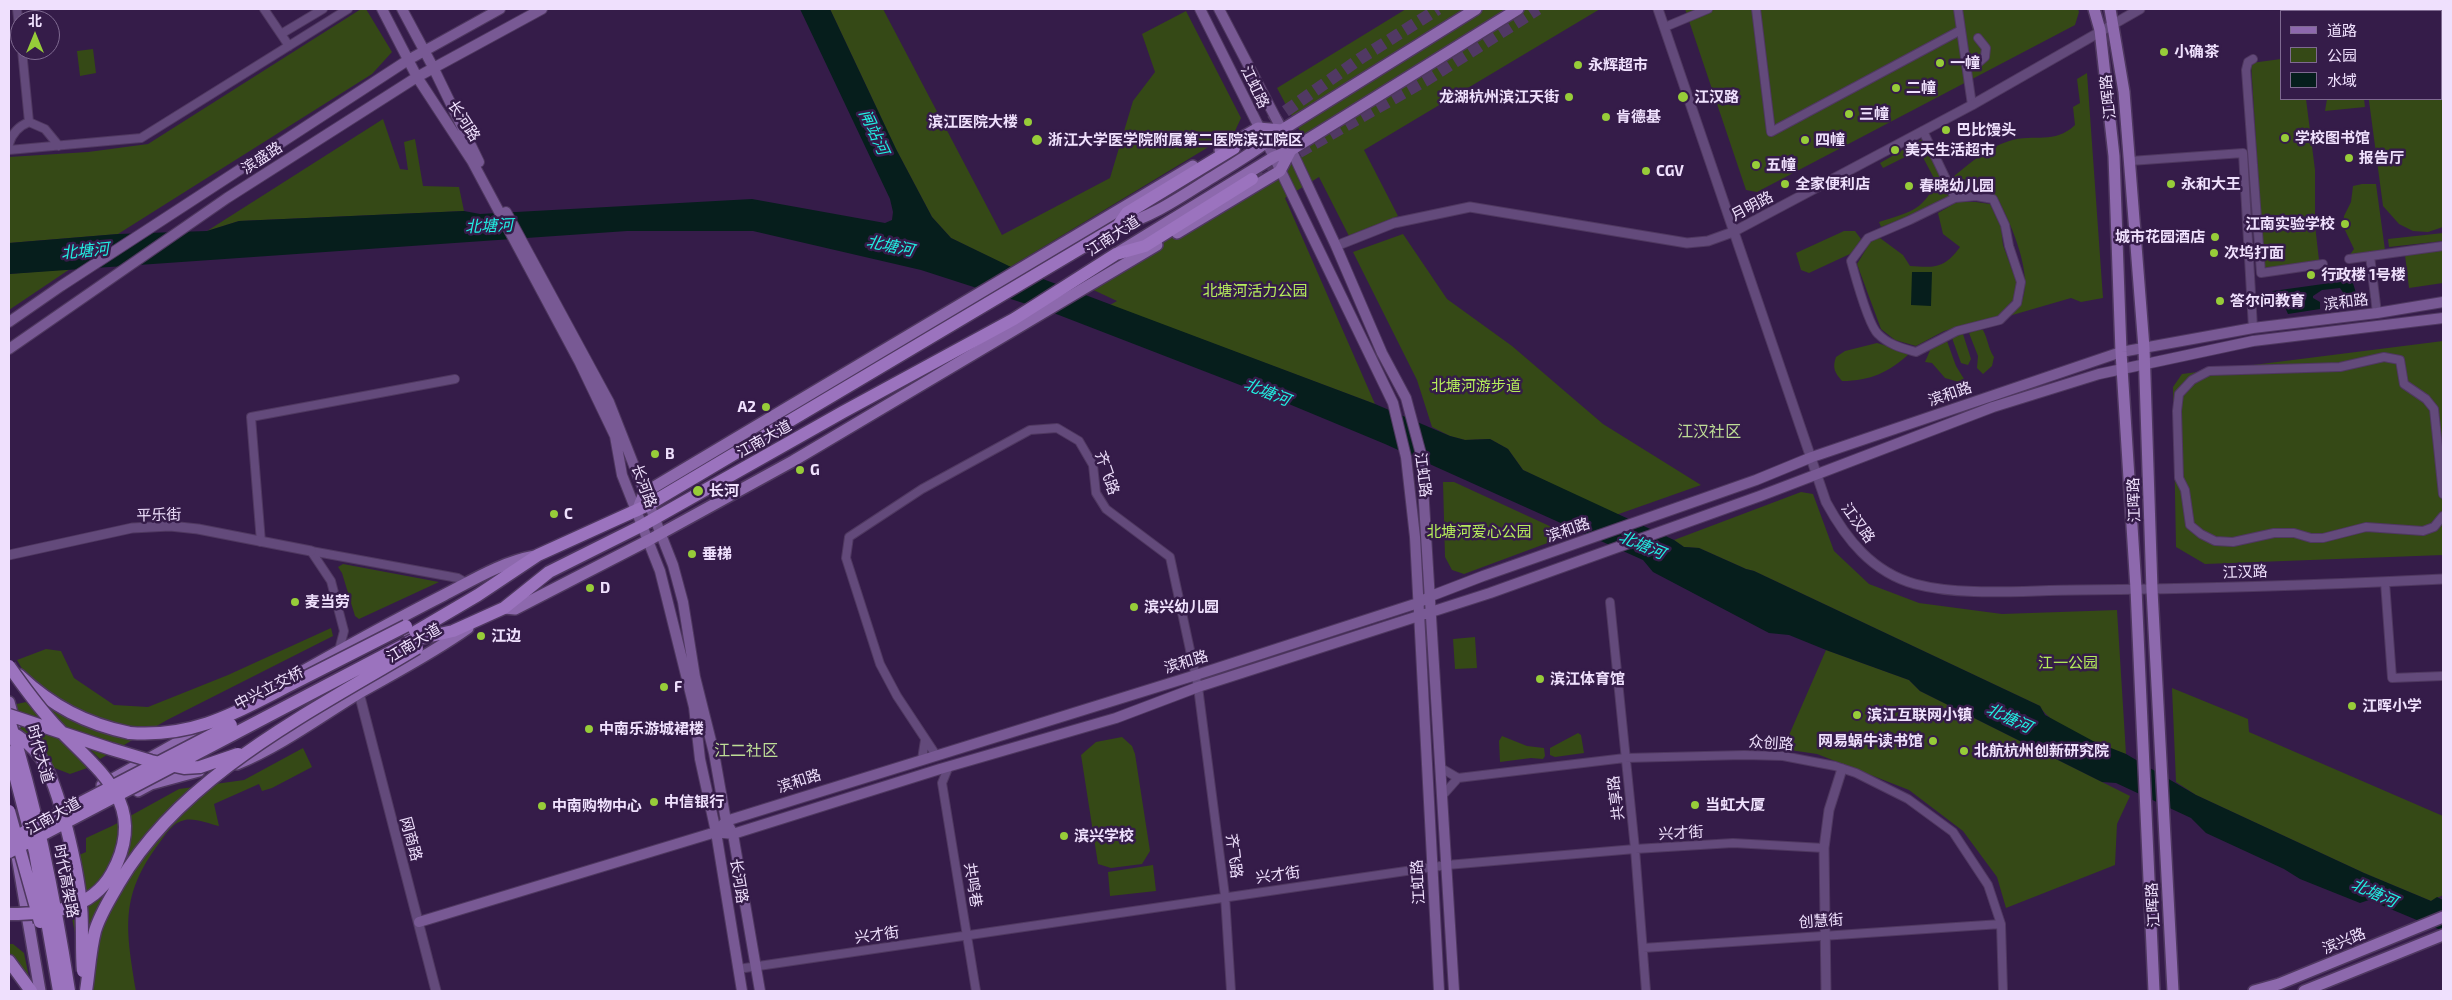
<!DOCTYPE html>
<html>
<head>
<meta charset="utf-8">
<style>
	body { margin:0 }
	#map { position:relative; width:2452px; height:1000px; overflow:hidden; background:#351c49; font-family:"Exo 2","Noto Sans SC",sans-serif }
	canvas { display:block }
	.frame { position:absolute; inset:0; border:10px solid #efe0fd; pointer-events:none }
	.legend { position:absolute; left:2280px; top:10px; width:162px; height:90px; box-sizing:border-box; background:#351c49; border:1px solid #7f6a91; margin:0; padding:6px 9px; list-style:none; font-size:15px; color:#efe0fd }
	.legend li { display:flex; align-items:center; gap:10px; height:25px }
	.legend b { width:25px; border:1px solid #7f6a91 }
	.north { position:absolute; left:10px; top:10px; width:50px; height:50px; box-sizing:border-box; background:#351c49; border:1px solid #7f6a91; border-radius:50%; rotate:0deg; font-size:14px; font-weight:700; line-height:20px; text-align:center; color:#efe0fd }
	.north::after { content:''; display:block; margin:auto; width:18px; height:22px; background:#97cc39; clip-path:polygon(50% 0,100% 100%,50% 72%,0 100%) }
</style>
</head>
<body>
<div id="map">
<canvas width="2452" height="1000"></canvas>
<div class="frame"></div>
<ul class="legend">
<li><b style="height:6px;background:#8d69ad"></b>道路</li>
<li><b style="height:14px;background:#354916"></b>公园</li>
<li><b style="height:14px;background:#061e1c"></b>水域</li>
</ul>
<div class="north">北</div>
</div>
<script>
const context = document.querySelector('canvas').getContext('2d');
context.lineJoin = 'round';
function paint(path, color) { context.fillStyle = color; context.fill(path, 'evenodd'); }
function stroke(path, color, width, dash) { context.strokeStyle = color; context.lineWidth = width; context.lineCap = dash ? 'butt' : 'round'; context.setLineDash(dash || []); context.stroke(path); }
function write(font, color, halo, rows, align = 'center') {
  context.font = font + ' "Exo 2","Noto Sans SC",sans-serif'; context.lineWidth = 5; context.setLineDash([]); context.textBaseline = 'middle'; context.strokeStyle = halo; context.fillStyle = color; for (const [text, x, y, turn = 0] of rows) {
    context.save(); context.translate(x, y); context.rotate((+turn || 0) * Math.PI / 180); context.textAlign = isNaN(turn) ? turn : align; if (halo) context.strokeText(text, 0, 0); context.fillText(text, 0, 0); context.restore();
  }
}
paint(new Path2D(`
	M361,9h5l26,43 -20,22 -254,160 -109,9v-86l79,-5 60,-8z
	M830,9h53l119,226 108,-57 23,-77 22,-29 -13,-38 44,-23 55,107 -6,13 -225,136 -59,-29 -19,-21 -36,-68z
	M1406,9h194l-236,141 34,66 -49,20 -30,-59 -34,21 90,206 -265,-99 7,-4 -30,-14 223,-137 -33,-62z
	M1685,9h393l1,3 -4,13 -318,167 -11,-2z
	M93,49l3,24 -16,3 -3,-25z
	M2281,59v40h25l9,71v55l4,35 -55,9 -13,-206z
	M2087,73l16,225 -22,4 -10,-4 -62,18c3,-3 9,-7 11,-11 16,-27 -10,-83 -23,-108l-15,-5h-22l-7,-15c17,-14 34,-29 56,-36 26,-8 45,4 66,-16l-2,-18 7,-4 -3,-24z
	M2441,73l2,2v152l-15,5 -15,-1 -14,-7 -16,-18 -14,-105v-2h72z
	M2327,99h37l1,8 -40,4z
	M383,119l17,50 8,1 -4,-28 11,-3 8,47 36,1 5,24 -225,10 -32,10z
	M1922,139l29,57 -37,19 -33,12 -2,-5c30,-10 43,-10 57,-40l-17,-32 -36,18 -3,-5z
	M2362,184h14l9,66 -36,6 5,-7 -11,-23 1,-10 7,-14 2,-16z
	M1957,202h19l14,2 11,23 2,18 14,38 -4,17 -16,17 -53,14 -28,15 -21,-6 -14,-11 -24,-65 14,-23 9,-3 23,17 7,11c25,2 35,2 50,-19l-17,-13 -5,-21z
	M1844,231h11l6,8 -9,14 -43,20 -8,-3 -5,-17z
	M2443,233v8l-54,6 -1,-8z
	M1403,234l44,65 65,47 91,78 98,61 -85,30 -93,-45 -15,-21 -18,-10 -25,1 -15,-4 -18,-9 -15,-47 -64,-128z
	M2443,250v33l-34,5 -4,-33z
	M70,269l-61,41v-36z
	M1979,329l4,1c5,9 5,18 11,27l-2,9 -9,8 -6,-6 1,-12 -9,-23z
	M1957,334h6l8,25 -3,6 -7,-2 -9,-25z
	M1947,341l9,25 8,13 -5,3 -14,-4 -13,-15 -7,-1 6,-14z
	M2443,341v214l-238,9 -29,-17 -3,-160 9,-13z
	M1877,343l33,10c-21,19 -39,28 -68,28 -7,-8 -10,-13 -6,-24l9,-6z
	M1443,482h11l115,53 -105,39 -12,-4 -7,-13z
	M1801,492l12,2 21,57 35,33 50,19 83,11 115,-4 9,144c-23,-9 -76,-27 -86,-48l-286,-135 -8,-2 -47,-21 -15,-1 -10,-7z
	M343,564l96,18 -80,37 -4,-3 -13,-43 -4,-6z
	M331,628l2,8 -166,84 -67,39 -58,-55 -25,-44 29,-11 15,2 13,27 40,27 34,2 80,-32z
	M1475,637l2,31 -22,1 -2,-30z
	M1826,650l83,30 11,11 210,105 -13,28 -2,41 -109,43 -9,-31 -34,-46 -54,-41 -92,-36 -34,-5z
	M2172,688l76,31 1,13 194,84v79l-12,6 -67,-28 -168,-78 -20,-13z
	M26,702l64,65 -20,7 -23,-9 -27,-32 -8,-28z
	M1578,733l3,2 3,18 -29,4 -5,-2v-7z
	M1502,736l25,10 17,2 1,8 -2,3 -12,-1 -31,4 -1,-21z
	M1122,737l10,9 3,8 15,97 -8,13 -31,4 -13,-4 -17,-109 15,-13z
	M303,748l9,19 -40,21 -10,3 -3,-7 -45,20 5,22c-10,-2 -24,-8 -34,-6 -12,2 -18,13 -25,22 -41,54 -34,87 -24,149h-46c-13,-45 -26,-93 -21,-140l10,4 7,-3v-14l26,-12 67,-37 65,-9z
	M1153,865l3,26 -46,5 -2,-24z
	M9,944h4l11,9 6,29 -21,-29z`), '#354916');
paint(new Path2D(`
	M800,9h30l66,140 36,68 19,21 60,29 364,137 75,32 15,4 25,-1 18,10 15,21 151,70 10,7 15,1 47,21 8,2 286,135 5,9 48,26 33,13 70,41 168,78 67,28 6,-4 6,3v31l-74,-31 -9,3 -60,-24 -16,-10 -78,-36 -15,-15 -75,-35 -14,-1 -182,-91 -11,-11 -83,-30 -37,-15 -20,-2 -116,-61 -10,-12 -258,-116 -101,-42 -233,-90 -130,-42 -168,-39h-126l-618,43v-31l109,-9 89,-3 32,-10 225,-10 16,3 272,-15 133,24 7,-3 1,-8 -3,-13z
	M1912,272h20l-1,34 -20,-1z
	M2352,280l4,13 -2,3 -8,1 -6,-9 -18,2 -9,6v2l7,4v7l-32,5 -4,-9 -11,-1 -3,-10 3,-3z`), '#061e1c');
stroke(new Path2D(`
	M1256,132l105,-74 77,-49
	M1252,179l176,-100 110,-70`), '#513964', 12, [12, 6]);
const minor = new Path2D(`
	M17,9l3,27
	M264,9l25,37
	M1756,9l15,123 190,-102
	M1958,9l14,96
	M2424,11l19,-2
	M1665,27l43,-18
	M281,34l42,-25
	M22,50l7,72
	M2253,59l-5,3 -2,8 15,203 62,-9
	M1966,65l12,-2 7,-6 1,-9 -8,-10
	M1923,131l32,67
	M9,144c3,-11 10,-18 20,-22l16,7 14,17
	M9,150l132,-12 207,-129
	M2130,161l113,-8 10,175
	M1976,196l17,3 12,26 4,21 12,36 -4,21 -17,17 -43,11 -41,21c-14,-4 -27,-7 -38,-18 -10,-9 -23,-59 -27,-73l17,-23 42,-18 45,-22z
	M2370,256l7,57
	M2349,259l94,-13
	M2443,494l-9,-85 -8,-10 -22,-15 -4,-24 -16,-3 -44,10 -131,4 -17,9 -13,14 -2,17 2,67 6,12 5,35 11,9 14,7 18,1 41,-9h20l17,5h12l43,-11 57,4 11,-4 9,-11
	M261,542l-10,-125 204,-38
	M311,551l147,27 9,5
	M311,551l20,30 13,50 -5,19
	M2385,582l7,96 51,-2
	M1610,602l25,247 11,142
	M936,755l-39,-59 -17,-32 -34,-106 3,-21 73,-48 108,-59 27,-2 22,13 14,24 3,28 10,16 64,48 28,130 27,209 6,95
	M922,759l3,-19
	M949,766l-7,17 34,208
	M1441,768l17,10 167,-20 119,-3 39,1 52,10 21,7 52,26 45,33 35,53 13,39 2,67
	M1443,795l15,-17
	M1643,948l358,-24
	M738,969l709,-104 188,-16 98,-6 91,5`);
const tertiary = new Path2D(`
	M1658,9l168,493c20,37 46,70 89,82 49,13 111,6 162,6 122,-1 244,-5 366,-11
	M1336,246l58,-23 76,-16 217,36 21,-2 25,-9 239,-127 168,-96
	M9,555l123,-27 38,-2 28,3 113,22
	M359,693l77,298
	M1826,991l-2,-143 5,-38 13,-41`);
const secondary = new Path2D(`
	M382,9l35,68 55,84 108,202 35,73 7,39 38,96 34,136 6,52 16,73 26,159
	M402,9l31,58 46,95
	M1200,9l74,148 119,246 13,54 9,80 24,454
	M1219,9l63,121 54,116 46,107 24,45 15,56 33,537
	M506,212l103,190 64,163 10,37 12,75 19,76 12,68 7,13 27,157
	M9,322l52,-36 347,-226 92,-51
	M9,349l218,-151 190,-121 125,-68
	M716,832l10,-11 470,-146 222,-72 13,-7 52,-20 273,-96 56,-23 309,-105 132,-24 124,-15 66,-11
	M419,922l297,-90 17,2 207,-65 176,-51 82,-31 292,-94 270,-97 233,-89 106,-33 154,-33 190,-23`);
const primary = new Path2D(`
	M2094,9l6,21 14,126 7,196 15,237 18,402
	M2110,9l14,83 20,256 8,242 21,401
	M1220,150l38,-22 24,2
	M1118,226c33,-8 64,-30 93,-48 24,-15 49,-29 71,-48l194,-121
	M1177,233l103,-62 11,-21
	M1119,252l155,-95 17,-7 227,-141
	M637,511l7,-18 549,-327
	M504,608l11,1 134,-69 144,-79 364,-216
	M282,683c53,-30 107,-60 162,-88 29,-15 58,-33 91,-39
	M9,702l6,22
	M237,764c45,-19 81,-46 122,-71 37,-21 74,-40 109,-65
	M102,785l105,-59
	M138,791l13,-7 48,-13
	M17,856l23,135
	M2254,991l25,-7 164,-67
	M2304,991l139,-56`);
const trunk = new Path2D(`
	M410,635l68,-40 60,-40 110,-50 470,-279 9,-13 107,-65
	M413,640l40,-9 51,-23 45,-36 94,-47 200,-113 171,-93 102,-65 29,-8 107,-67
	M19,675c33,31 67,49 111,58
	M9,961l22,30`);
stroke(minor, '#4f3860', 10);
stroke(tertiary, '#4f3860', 11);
stroke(secondary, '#4f3860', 12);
stroke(primary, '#4f3860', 14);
stroke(trunk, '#4f3860', 15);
stroke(minor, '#634a7b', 8);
stroke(tertiary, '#634a7b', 9);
stroke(secondary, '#785994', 10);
stroke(primary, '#8d69ad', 11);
stroke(trunk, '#9b73be', 12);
const trunkBridge = new Path2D(`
	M9,666c14,20 28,39 44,57 42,46 98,79 59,150 -21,38 -64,41 -103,41
	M9,715l102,34 40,12 33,7 16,-1 38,-13
	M9,720c28,89 46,179 60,271
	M9,731c12,6 24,16 32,27 19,30 37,112 40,148 2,22 0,44 2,65
	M130,733c67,5 110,-23 168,-52 36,-18 72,-37 108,-55
	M9,752l26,100 24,139
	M9,811l31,111
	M9,840l222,-115
	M9,852l404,-212
	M86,991c3,-19 4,-41 9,-60 5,-17 15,-32 24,-48 64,-109 192,-171 298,-235`);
stroke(trunkBridge, '#4f3860', 15, []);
stroke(trunkBridge, '#9b73be', 12);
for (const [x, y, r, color] of [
	[2164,52,5,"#97cc39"],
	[1940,63,5,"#97cc39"],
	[1578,65,5,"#97cc39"],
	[1896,88,5,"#97cc39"],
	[1569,97,5,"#97cc39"],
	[1683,97,6,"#97cc39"],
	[1849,114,5,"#97cc39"],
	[1606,117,5,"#97cc39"],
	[1028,122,5,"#97cc39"],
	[1946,130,5,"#97cc39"],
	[2285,138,5,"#97cc39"],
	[1037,140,6,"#97cc39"],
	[1805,140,5,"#97cc39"],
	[1895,150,5,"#97cc39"],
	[2349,158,5,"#97cc39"],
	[1756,165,5,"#97cc39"],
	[1646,171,5,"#97cc39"],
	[1785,184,5,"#97cc39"],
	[2171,184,5,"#97cc39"],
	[1909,186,5,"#97cc39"],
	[2345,224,5,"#97cc39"],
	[2215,237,5,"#97cc39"],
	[2214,253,5,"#97cc39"],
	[2311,275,5,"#97cc39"],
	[2220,301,5,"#97cc39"],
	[766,407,5,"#97cc39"],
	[655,454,5,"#97cc39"],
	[800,470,5,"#97cc39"],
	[698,491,6,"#97cc39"],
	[554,514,5,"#97cc39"],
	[692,554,5,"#97cc39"],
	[590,588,5,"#97cc39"],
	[295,602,5,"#97cc39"],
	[1134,607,5,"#97cc39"],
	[481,636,5,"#97cc39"],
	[1540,679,5,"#97cc39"],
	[664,687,5,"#97cc39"],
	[2352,706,5,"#97cc39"],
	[1857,715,5,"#97cc39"],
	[589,729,5,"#97cc39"],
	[1933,741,5,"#97cc39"],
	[1964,751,5,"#97cc39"],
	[654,802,5,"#97cc39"],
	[1695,805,5,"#97cc39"],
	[542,806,5,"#97cc39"],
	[1064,836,5,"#97cc39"]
]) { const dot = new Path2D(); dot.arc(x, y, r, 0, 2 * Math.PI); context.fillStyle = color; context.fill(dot); stroke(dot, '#351c49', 2); }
write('bold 15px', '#efe0fd', '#351c49', [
	["小确茶",2174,52],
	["一幢",1950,63],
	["永辉超市",1588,65],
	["二幢",1906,88],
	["龙湖杭州滨江天街",1559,97,"right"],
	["江汉路",1694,97],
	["三幢",1859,114],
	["肯德基",1616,117],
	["滨江医院大楼",1018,122,"right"],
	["巴比馒头",1956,130],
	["学校图书馆",2295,138],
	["浙江大学医学院附属第二医院滨江院区",1048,140],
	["四幢",1815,140],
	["美天生活超市",1905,150],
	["报告厅",2359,158],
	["五幢",1766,165],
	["CGV",1656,171],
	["全家便利店",1795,184],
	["永和大王",2181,184],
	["春晓幼儿园",1919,186],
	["江南实验学校",2335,224,"right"],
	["城市花园酒店",2205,237,"right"],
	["次坞打面",2224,253],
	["行政楼 1号楼",2321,275],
	["答尔问教育",2230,301],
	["A2",756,407,"right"],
	["B",665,454],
	["G",810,470],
	["长河",709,491],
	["C",564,514],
	["垂梯",702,554],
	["D",600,588],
	["麦当劳",305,602],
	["滨兴幼儿园",1144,607],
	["江边",491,636],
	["滨江体育馆",1550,679],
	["F",674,687],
	["江晖小学",2362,706],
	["滨江互联网小镇",1867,715],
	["中南乐游城裙楼",599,729],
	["网易蜗牛读书馆",1923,741,"right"],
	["北航杭州创新研究院",1974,751],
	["中信银行",664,802],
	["当虹大厦",1705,805],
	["中南购物中心",552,806],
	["滨兴学校",1074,836]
], 'left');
write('15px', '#efe0fd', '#351c49', [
	["江虹路",1255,87,64],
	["江晖路",2108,97,-96],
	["长河路",464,121,57],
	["滨盛路",262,158,-33],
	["月明路",1752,206,-28],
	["江南大道",1113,236,-33],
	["滨和路",2346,302,-7],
	["滨和路",1950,394,-19],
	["江南大道",764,439,-29],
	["齐飞路",1107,473,71],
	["江虹路",1423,475,83],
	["长河路",644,486,70],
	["江晖路",2134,500,-92],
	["平乐街",159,515,-1],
	["江汉路",1858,523,54],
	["滨和路",1568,530,-19],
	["江汉路",2245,572,-2],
	["江南大道",414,643,-31],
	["滨和路",1186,662,-17],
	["中兴立交桥",269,688,-27],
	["众创路",1771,743,4],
	["时代大道",40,754,74],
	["滨和路",799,781,-18],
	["共享路",1616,798,-97],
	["江南大道",53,816,-29],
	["兴才街",1681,833,-3],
	["网商路",411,839,75],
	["齐飞路",1234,856,83],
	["兴才街",1278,875,-8],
	["时代高架路",66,881,79],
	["长河路",739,881,81],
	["江虹路",1418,882,-93],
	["共鸣巷",973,885,81],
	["江晖路",2153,905,-93],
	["创慧街",1821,921,-4],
	["兴才街",877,935,-8],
	["滨兴路",2344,941,-22]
]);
write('15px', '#b5ed5b', '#351c49', [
	["北塘河活力公园",1255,291],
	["北塘河游步道",1476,386],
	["北塘河爱心公园",1479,532],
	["江一公园",2068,663]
]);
write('italic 16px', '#21f0e3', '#351c49', [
	["闸站河",874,132,65],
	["北塘河",489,226,-2],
	["北塘河",890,246,12],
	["北塘河",85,251,-5],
	["北塘河",1267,392,22],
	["北塘河",1642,545,23],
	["北塘河",2009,718,25],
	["北塘河",2374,893,24]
]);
write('16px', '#bedd96', '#351c49', [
	["江汉社区",1709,432],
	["江二社区",746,751]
]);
</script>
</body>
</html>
